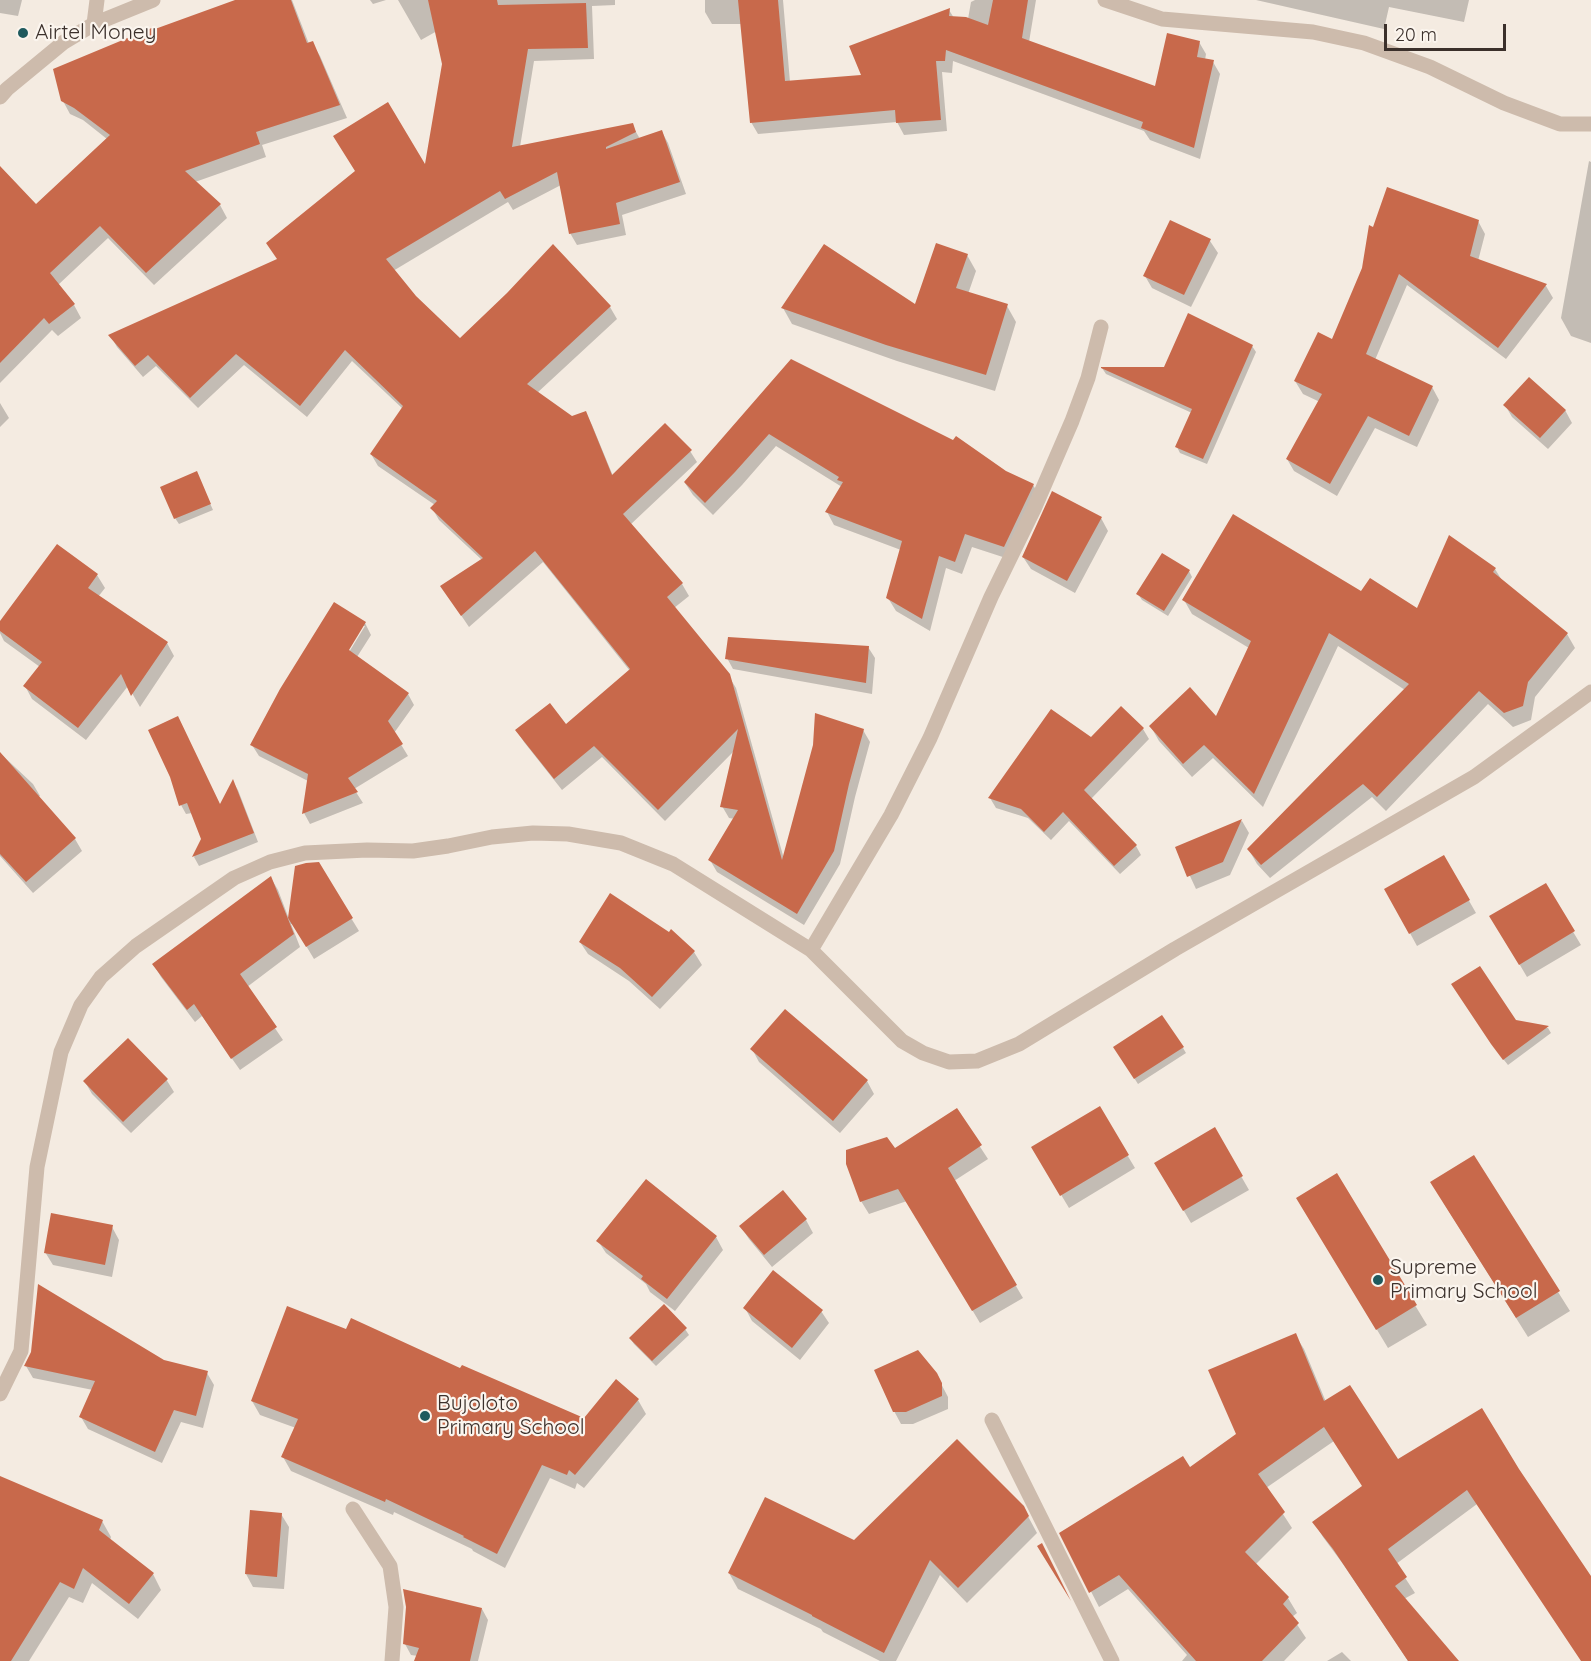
<!DOCTYPE html>
<html>
<head>
<meta charset="utf-8">
<style>
	body { margin:0 }
	#map { position:relative; width:1591px; height:1661px; overflow:hidden; background:#f4ebe1; font-family:Quicksand,sans-serif }
	canvas { display:block }
	.scale { position:absolute; left:1384px; top:24px; width:122px; height:27px; box-sizing:border-box; border:3px solid #3b302b; border-top:0; padding-left:8px; font-size:18px; line-height:21px; white-space:nowrap; color:#3b302b; -webkit-text-stroke:4px #fbf5ee; paint-order:stroke }
</style>
</head>
<body>
<div id="map">
<canvas width="1591" height="1661"></canvas>
<div class="scale">20 m</div>
</div>
<script>
const context = document.querySelector('canvas').getContext('2d');
context.lineJoin = 'round';
function paint(path, color) { context.fillStyle = color; context.fill(path, 'evenodd'); }
function stroke(path, color, width, dash) { context.strokeStyle = color; context.lineWidth = width; context.lineCap = dash ? 'butt' : 'round'; context.setLineDash(dash || []); context.stroke(path); }
function write(font, color, halo, rows, align = 'center') {
  context.font = font + ' Quicksand,sans-serif'; context.lineWidth = 4.5; context.setLineDash([]); context.textBaseline = 'middle'; context.strokeStyle = halo; context.fillStyle = color; for (const [text, x, y, turn = 0] of rows) {
    context.save(); context.translate(x, y); context.rotate((+turn || 0) * Math.PI / 180); context.textAlign = isNaN(turn) ? turn : align; if (halo) context.strokeText(text, 0, 0); context.fillText(text, 0, 0); context.restore();
  }
}
paint(new Path2D(`
	M0,0h22l-4,16 -18,-3z
	M247,0h45l17,44 3,-1 8,13 27,62 -85,27 4,12 -71,25 25,23 7,13 -73,67 -46,-47 -50,47 16,20 7,13 -23,18 -6,-6 -52,53v-215l36,38 71,-67 -24,-19 -13,-6 -7,-13z
	M370,0h16l-13,4z
	M398,0h217v5l-23,1 2,53 -60,2 -14,86 112,-22 8,14 22,-7 6,11 18,51 -64,21 4,20 -49,10 -7,-12 -9,-48 -48,25 -5,-8 -115,69 22,26 46,43 47,-46 45,-47 57,60 7,12 -80,74 35,24 14,-4 6,12 21,51 77,-25 7,11 -67,63 52,59 7,12 -15,12 54,67 8,13 48,171 79,-129 7,12 -15,55 -15,67 -36,61 -87,-53 -7,-12 25,-41 -6,-1 -7,-12 12,-55 -69,70 -63,-64 -40,33 -38,-48 -7,-11 49,-5 64,-55 -87,-109 -74,65 -27,-40 40,-27 -43,-40 -7,-12 3,-3 -57,-39 -7,-12 32,-45 -51,-48 -45,56 -63,-52 -46,43 -42,-42 -13,11 -26,-30 -7,-12 168,-75 148,-92 18,-104 -7,-33 -16,9z
	M705,0h78l7,82 73,-5 86,-67 5,8 14,1 3,-17 4,-2h61l-7,42 127,45 43,-45 7,12 -1,6 8,2 7,12 -20,85 -50,-19 -6,-9 -191,-70 -1,12 -10,-1 5,59 -43,4 -7,-13 -139,12 -7,-12 -9,-98h-30l-7,-12z
	M1256,0h213l-5,22 -75,-15 -5,22z
	M1589,161l2,1v181l-20,-7 -10,-18z
	M1478,221l7,13 -7,27 68,25 7,12 -47,61 -99,-74 -32,75 57,27 7,13 -22,47 -42,-19 -38,68 -43,-25 -7,-12 33,-57 -17,-8 -8,-13 38,-40 31,-73 10,-39z
	M1210,241l8,12 -27,54 -39,-19 -7,-12z
	M967,255l9,16 -8,23 39,12 9,16 -21,69 -98,-30 -105,-37 -9,-16 132,-2z
	M1252,346l4,6 -49,112 -27,-11 -3,-6 15,-34 -86,-39 -4,-6 63,1z
	M791,361l214,112 28,12 8,13 -29,62 -40,-13 -10,27 -16,-6 -16,63 -34,-20 -8,-13 13,-48 -67,-25 -7,-13 15,-25 -66,-41 -34,39 -29,30 -20,-20 -8,-12z
	M0,403l9,15 -9,9z
	M1505,405l60,5 7,13 -24,26 -36,-32z
	M199,479l14,31 -34,14 -4,-6z
	M1101,518l7,13 -33,62 -44,-24 -8,-12z
	M1495,569l8,13 64,52 8,14 -40,49 -4,23 -18,7 -25,-23 -102,107 -14,-14 -102,81 -13,-14 -8,-14 156,-160 -67,-44 -75,161 -50,-49 -21,19 -33,-36 -8,-14 65,-8 33,-71 -57,-34 -8,-14 178,-7 56,17z
	M1189,571l3,6 -24,39 -26,-16 -4,-6z
	M97,575l8,13 -7,9 69,46 7,13 -34,51 -12,-21 -42,54 -54,-41 -7,-13 15,-19 -36,-26 -4,-8v-9z
	M334,604l31,19 6,12 -14,22 51,37 6,11 -20,28 14,23 -54,33 9,14 -53,21 -6,-11 4,-32 -49,-25 -7,-11 29,-56zM362,626h3l-19,31 -3,-2z
	M868,647l7,11 -3,36 -139,-25 -6,-11z
	M1121,709l22,20 6,10 -58,60 45,47 5,9 -21,19 -51,-53 -18,19 -23,-22 -32,-10 -6,-10 101,-59z
	M0,753l33,31 7,12 -2,1 37,42 7,12 -49,42 -33,-37z
	M171,776l49,30 13,-24 5,8 20,52 -59,24 -5,-9 9,-18 -11,-26 -6,1 -5,-9z
	M1242,821l7,12 -19,42 -34,14 -19,-41z
	M1444,857l32,56 -59,33 -31,-57z
	M318,864l41,67 -45,28 -21,-35h-2l9,23 -53,40 36,53 -43,30 -38,-54 -7,6 -34,-45 -7,-12 117,-87 7,12 11,29z
	M1545,885l36,60 -54,32 -36,-61z
	M671,931l23,21 8,13 -42,44 -31,-28 -41,-27 -8,-12 89,-8z
	M1515,1022l33,6 3,5 -43,32 -12,-15z
	M1183,1048l3,5 -48,31 -20,-31z
	M752,1049l115,32 7,13 -34,39 -81,-71z
	M166,1079l8,13 -43,41 -39,-39 -7,-12z
	M1099,1108l36,60 -66,40 -36,-60z
	M956,1110l32,49 -34,22 69,117 -43,25 -73,-122 -38,13 -8,-13 34,-51z
	M1214,1129l35,61 -58,33 -35,-60z
	M1473,1157l97,154 -42,26 -85,-135z
	M1336,1175l91,150 -39,23 -79,-131z
	M782,1193l24,27 7,13 -41,34 -23,-28 -8,-12z
	M112,1227l7,13 -7,37 -59,-12 -8,-13z
	M716,1237l7,13 -48,61 -25,-19 -4,-8 -40,-31 -8,-12z
	M745,1308l76,3 8,12 -29,37 -48,-39z
	M685,1329l4,6 -33,31 -22,-22 -4,-6z
	M347,1331l114,39 124,50 53,-20 8,14 -62,74 -7,-5 -2,6 -25,-11 -45,90 -32,-17 -1,-2 -78,-37 -1,3 -102,-44 -8,-14 13,-29 -36,-13 -8,-14z
	M1295,1335l9,14 22,53 72,59 120,9 73,109v82h-9l-105,-157 -81,60 19,29 -11,6 53,62h-49l-65,-97 -20,-27 -9,-15 49,-36 -29,-45 -68,47 26,40 -37,37 33,33 9,15 -5,4 14,21 -22,23h-102l5,-6 -59,-66 -29,18 -38,-74 129,-64 48,-34z
	M164,1361l43,12 7,12 -11,43 -22,-6 -19,41 -74,-34 -7,-12 12,-27 -60,-12 -7,-12z
	M936,1374l12,23v12l-35,15h-12l-7,-13z
	M0,1478l102,43 9,16 -1,3 43,34 8,16 -23,29 -46,-36 -9,20 -14,-6 -40,64h-29z
	M1023,1507l14,26 -70,70 -27,-28 -44,86h-16l-57,-29 -2,-3 -83,-40 -9,-16 125,-31z
	M252,1512l29,2 8,13 -5,62 -31,-2 -7,-13z
	M482,1609l6,11 -10,41h-62l2,-5 -7,-1 -6,-11z
	M1342,1652l9,9h-24z`), '#0003');
paint(new Path2D(`
	M235,0h56l16,43 6,-2 27,64 -84,27 4,12 -75,27 36,33 -75,69 -46,-47 -50,47 25,31 -26,20 -5,-6 -44,45v-197l36,38 74,-69 -36,-27 -13,-7 -8,-32 101,-42 1,2z
	M428,0h69l1,5 88,-2 2,45 -60,1 -16,98 121,-24 3,9 -30,15v2l56,-19 18,52 -64,21 4,21 -51,10 -12,-62 -52,27 -5,-8 -114,68 30,37 44,42 47,-45 46,-49 58,62 -84,78 45,32 14,-5 26,64 53,-52 27,27 -69,64 60,69 -16,14 63,77 52,186 31,-115 2,-32 49,16 -15,55 -15,67 -37,63 -89,-54 30,-50 -18,-3 18,-78 -80,81 -64,-64 -40,33 -39,-49 35,-27 16,21 64,-55 -95,-118 -74,65 -21,-30 43,-28 -53,-50 7,-7 -67,-47 33,-48 -58,-56 -45,56 -64,-52 -46,44 -42,-43 -13,11 -27,-31 169,-76 -11,-16 89,-72 -22,-35 55,-34 37,62 17,-100z
	M738,0h40l7,81 76,-6 -12,-29 101,-38 -1,8 17,1 22,8 5,-25h35l-6,38 133,48 12,-53 33,8 -3,16 17,3 -20,88 -53,-20 2,-6 -197,-72 -1,11h-9l5,59 -45,3 -1,-13 -145,13z
	M1387,187l92,33 -9,36 77,28 -49,64 -99,-74 -33,80 67,32 -24,50 -41,-20 -38,68 -44,-25 36,-65 -28,-13 24,-49 14,7 30,-71 7,-43 4,2z
	M1170,220l41,19 -27,56 -41,-19z
	M936,243l32,11 -12,34 52,16 -22,71 -100,-30 -105,-37 43,-64 91,60z
	M1188,313l65,32 -50,114 -28,-12 17,-38 -91,-41v-1h63z
	M791,359l162,81 3,-4 50,35 28,13 -30,63 -39,-13 -10,28 -16,-6 -17,63 -36,-21 16,-57 -77,-29 18,-30 -6,-2 2,-3 -70,-43 -34,38 -30,31 -21,-21z
	M1529,377l37,33 -26,28 -37,-33z
	M197,471l14,33 -37,15 -14,-32z
	M1052,491l50,26 -35,64 -45,-24z
	M1233,514l128,77 9,-13 47,30 32,-73 47,33 -3,4 75,61 -40,49 -5,24 -19,7 -25,-22 -102,106 -14,-13 -102,81 -14,-16 162,-165 -80,-51 -75,161 -50,-49 -21,19 -34,-38 41,-39 26,29 35,-75 -69,-41z
	M57,544l41,30 -10,14 80,54 -37,54 -10,-22 -43,54 -55,-42 19,-24 -42,-31v-10z
	M1162,553l28,17 -26,41 -28,-17z
	M334,602l32,20 -17,28 60,43 -21,28 15,23 -55,34 10,14 -56,22 6,-40 -58,-29 30,-56z
	M728,637l141,9 -3,37 -141,-24z
	M1121,706l23,22 -60,62 53,55 -23,21 -51,-54 -19,20 -23,-23 -33,-11 63,-89 40,28z
	M178,716l42,88 13,-25 21,54 -62,24 9,-18 -14,-36 -8,3 -9,-29 -22,-47z
	M0,752l76,86 -50,44 -26,-28z
	M1242,819l-19,43 -36,15 -12,-30z
	M1444,855l26,45 -61,34 -25,-45z
	M319,862l34,56 -47,29 -18,-29 7,-52 11,-3z
	M271,876l23,58 -54,40 37,53 -46,32 -37,-55 -7,6 -35,-46z
	M1546,883l29,48 -56,34 -30,-49z
	M610,893l59,39 2,-3 24,22 -43,46 -32,-29 -41,-26z
	M1480,966l36,54 33,6 -46,34 -12,-16 -40,-60z
	M785,1009l83,71 -35,41 -83,-72z
	M1162,1015l22,32 -50,32 -21,-32z
	M128,1038l40,41 -45,43 -40,-41z
	M1100,1106l29,49 -69,41 -29,-49z
	M957,1108l25,37 -34,23 69,117 -45,26 -74,-122 -38,13 -14,-38v-14l41,-13 8,11z
	M1215,1127l28,49 -60,35 -29,-48z
	M1474,1155l86,136 -44,27 -86,-136z
	M1337,1173l80,132 -41,25 -80,-132z
	M646,1179l71,57 -50,63 -26,-20 2,-3 -47,-35z
	M783,1190l24,29 -43,36 -25,-29z
	M51,1213l62,12 -8,40 -61,-12z
	M773,1270l50,40 -31,38 -49,-40z
	M38,1284l126,76 44,11 -12,45 -22,-6 -19,42 -76,-35 16,-36 -71,-15 7,-14z
	M664,1304l23,24 -35,33 -23,-23z
	M287,1306l59,23 5,-11 109,50 2,-3 122,53 32,-39 23,20 -64,76 -6,-5 -2,5 -25,-10 -45,89 -34,-17 1,-1 -78,-37 -1,3 -104,-45 17,-38 -47,-18z
	M1296,1333l28,68 26,-16 48,74 84,-51 37,61 72,107v85h-10l-114,-171 -79,59 19,28 -12,9 64,75h-51l-75,-112 -21,-27 50,-36 -38,-59 -66,47 27,38 -40,40 44,45 -6,7 16,19 -37,38h-66l-77,-86 -30,18 -30,-60 124,-77 7,11 46,-33 -28,-64z
	M918,1350l19,23 5,10v13l-36,16h-13l-19,-42z
	M957,1439l67,67 5,10 -71,72 -28,-28 -46,93 -72,-37v-1l-84,-42 37,-76 89,43z
	M0,1476l103,44 -4,10 55,43 -25,31 -46,-36 -9,21 -14,-7 -49,79h-11z
	M250,1510l32,3 -5,64 -32,-3z
	M1042,1543l29,58 -34,-55z
	M403,1589l79,19 -12,53h-56l5,-13 -16,-4 3,-37z`), '#c8694b');
stroke(new Path2D(`
	M1105,0l57,19 151,13 51,11 66,24 74,36 56,21h31
	M94,24l3,-24
	M0,97l7,-8 57,-47 30,-18 59,-24
	M811,950l80,-135 39,-77 61,-141 43,-88 38,-88 16,-43 13,-51
	M0,1394l21,-43 16,-184 24,-115 20,-47 20,-28 35,-31 98,-68 36,-16 35,-9 62,-3 46,1 35,-5 44,-9 41,-4 35,1 53,9 52,21 138,86 91,91 21,12 26,9 28,-1 42,-17 156,-95 299,-172 117,-85
	M992,1420l120,241
	M353,1509l37,57 6,41 -4,54`), '#cdbbac', 15);
for (const [x, y, r, color] of [
	[23,33,6,"#1f5a5e"],
	[1378,1280,6,"#1f5a5e"],
	[425,1416,6,"#1f5a5e"]
]) { const dot = new Path2D(); dot.arc(x, y, r, 0, 2 * Math.PI); context.fillStyle = color; context.fill(dot); stroke(dot, '#fbf5ee', 2); }
write('21px', '#3b302b', '#fbf5ee', [
	["Airtel Money",35,33],
	["Supreme",1390,1268],
	["Primary School",1390,1292],
	["Bujoloto",437,1404],
	["Primary School",437,1428]
], 'left');
</script>
</body>
</html>
